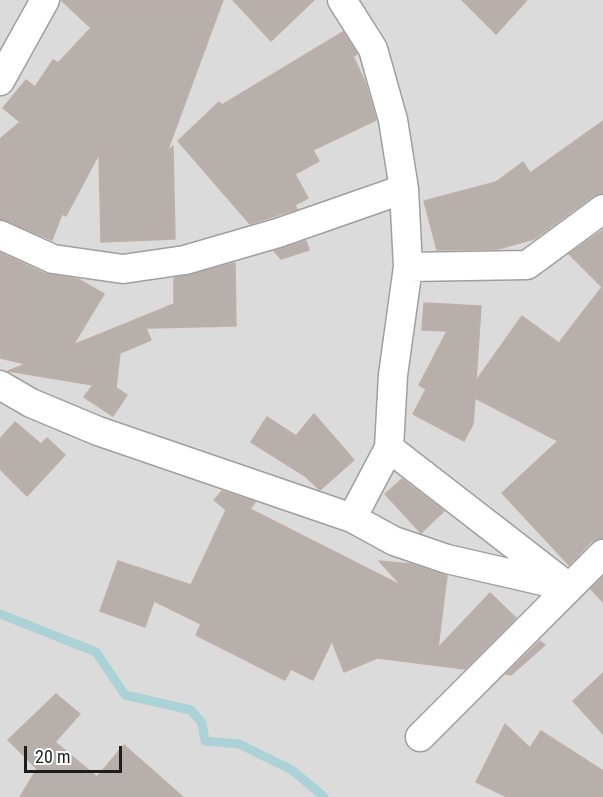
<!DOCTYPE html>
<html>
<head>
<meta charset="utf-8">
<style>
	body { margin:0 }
	#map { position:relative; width:603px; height:797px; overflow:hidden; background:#eeeae5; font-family:"Roboto Condensed",sans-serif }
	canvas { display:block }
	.scale { position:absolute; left:24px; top:746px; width:98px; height:27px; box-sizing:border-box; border:3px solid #1e1e1e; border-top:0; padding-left:8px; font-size:18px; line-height:21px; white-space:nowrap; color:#1e1e1e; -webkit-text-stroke:4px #fff; paint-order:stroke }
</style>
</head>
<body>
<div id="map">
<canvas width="603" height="797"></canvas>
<div class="scale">20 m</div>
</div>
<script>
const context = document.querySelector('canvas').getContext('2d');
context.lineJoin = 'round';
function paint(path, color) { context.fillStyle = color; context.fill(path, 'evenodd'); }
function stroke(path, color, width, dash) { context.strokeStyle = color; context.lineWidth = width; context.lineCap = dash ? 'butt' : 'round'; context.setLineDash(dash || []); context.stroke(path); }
paint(new Path2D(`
	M0,0h603v797h-603z`), '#dcdbdb');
stroke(new Path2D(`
	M0,614l96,38 29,43 66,15 11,13 3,18 34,3 53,26 32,27`), '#aad2d7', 9);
const building = new Path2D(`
	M61,0h162l-56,152 6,-6 2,93 -74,3 -2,-88 -33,62 -4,-2 -10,26 -52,-21v-80l20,-17 -17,-14 23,-28 9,7 18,-27 5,3 33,-35z
	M233,0h81l-43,41z
	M462,0h65l-31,34z
	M343,32l14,22 -4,2 12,26 11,38 -63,30 6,11 -24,13 13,24 -13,7 2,4 -47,15 -72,-83 41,-39 3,3z
	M603,121v72l-10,3 -59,43 -36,10 -61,1 -13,-49 72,-19 27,-20 7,11z
	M603,230v308l-12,4 -22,23 -67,-72 56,-52 -83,-43 -2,26 -9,17 -51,-27 13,-25 -7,-4 28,-54 -25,-1 2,-27 57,3 -5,75 46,-65 37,27 43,-56 -33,-33z
	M306,241l3,9 -28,9 -7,-8z
	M0,253l46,21 32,5 26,15 -31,51 101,-41v-26l61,-15 1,63 -90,2 5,12 -31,13 -4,35 11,7 -14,21 -29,-19 9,-12 -85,-14 18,-7 -26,-6z
	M314,414l40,46 -34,30 -15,-14 -54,-34 16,-25 29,19z
	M15,422l26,22 6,-6 18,17 -38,41 -27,-27v-30z
	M402,479l42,32 -23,22 -36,-39z
	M222,491l33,11 -5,7 152,77 -23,-25 32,3 36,12 -9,72 52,-55 26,25 -51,51 -88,-11 -33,14 -12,-31 -19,39 -22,-11 -6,11 -89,-45 5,-11 -47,-23 -9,26 -45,-16 18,-50 73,24 35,-75 -12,-10z
	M603,577v25l-12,-13z
	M540,641l5,4 -34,30 -5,-1z
	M603,673v61l-30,-33z
	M56,694l24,20 -25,28 42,35 27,-32 59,52h-163l17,-28 -29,-29z
	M505,724l25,24 11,-17 62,40v26h-96l-31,-15z`);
paint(building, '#b7afab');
stroke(building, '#beb0a9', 1.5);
const minor = new Path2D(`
	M0,81l45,-81
	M0,235l53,24 70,10 62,-9 93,-27 126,-44
	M408,267l119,-2 76,-56
	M0,385l31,18 67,28 254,87 37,-70 4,-73 15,-108 -4,-78 -11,-69 -20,-71 -31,-49
	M389,448l173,134
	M352,518l42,23 53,18 122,28
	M420,737l183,-183`);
stroke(minor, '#9f9f9f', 31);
stroke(minor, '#fff', 28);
</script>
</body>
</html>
